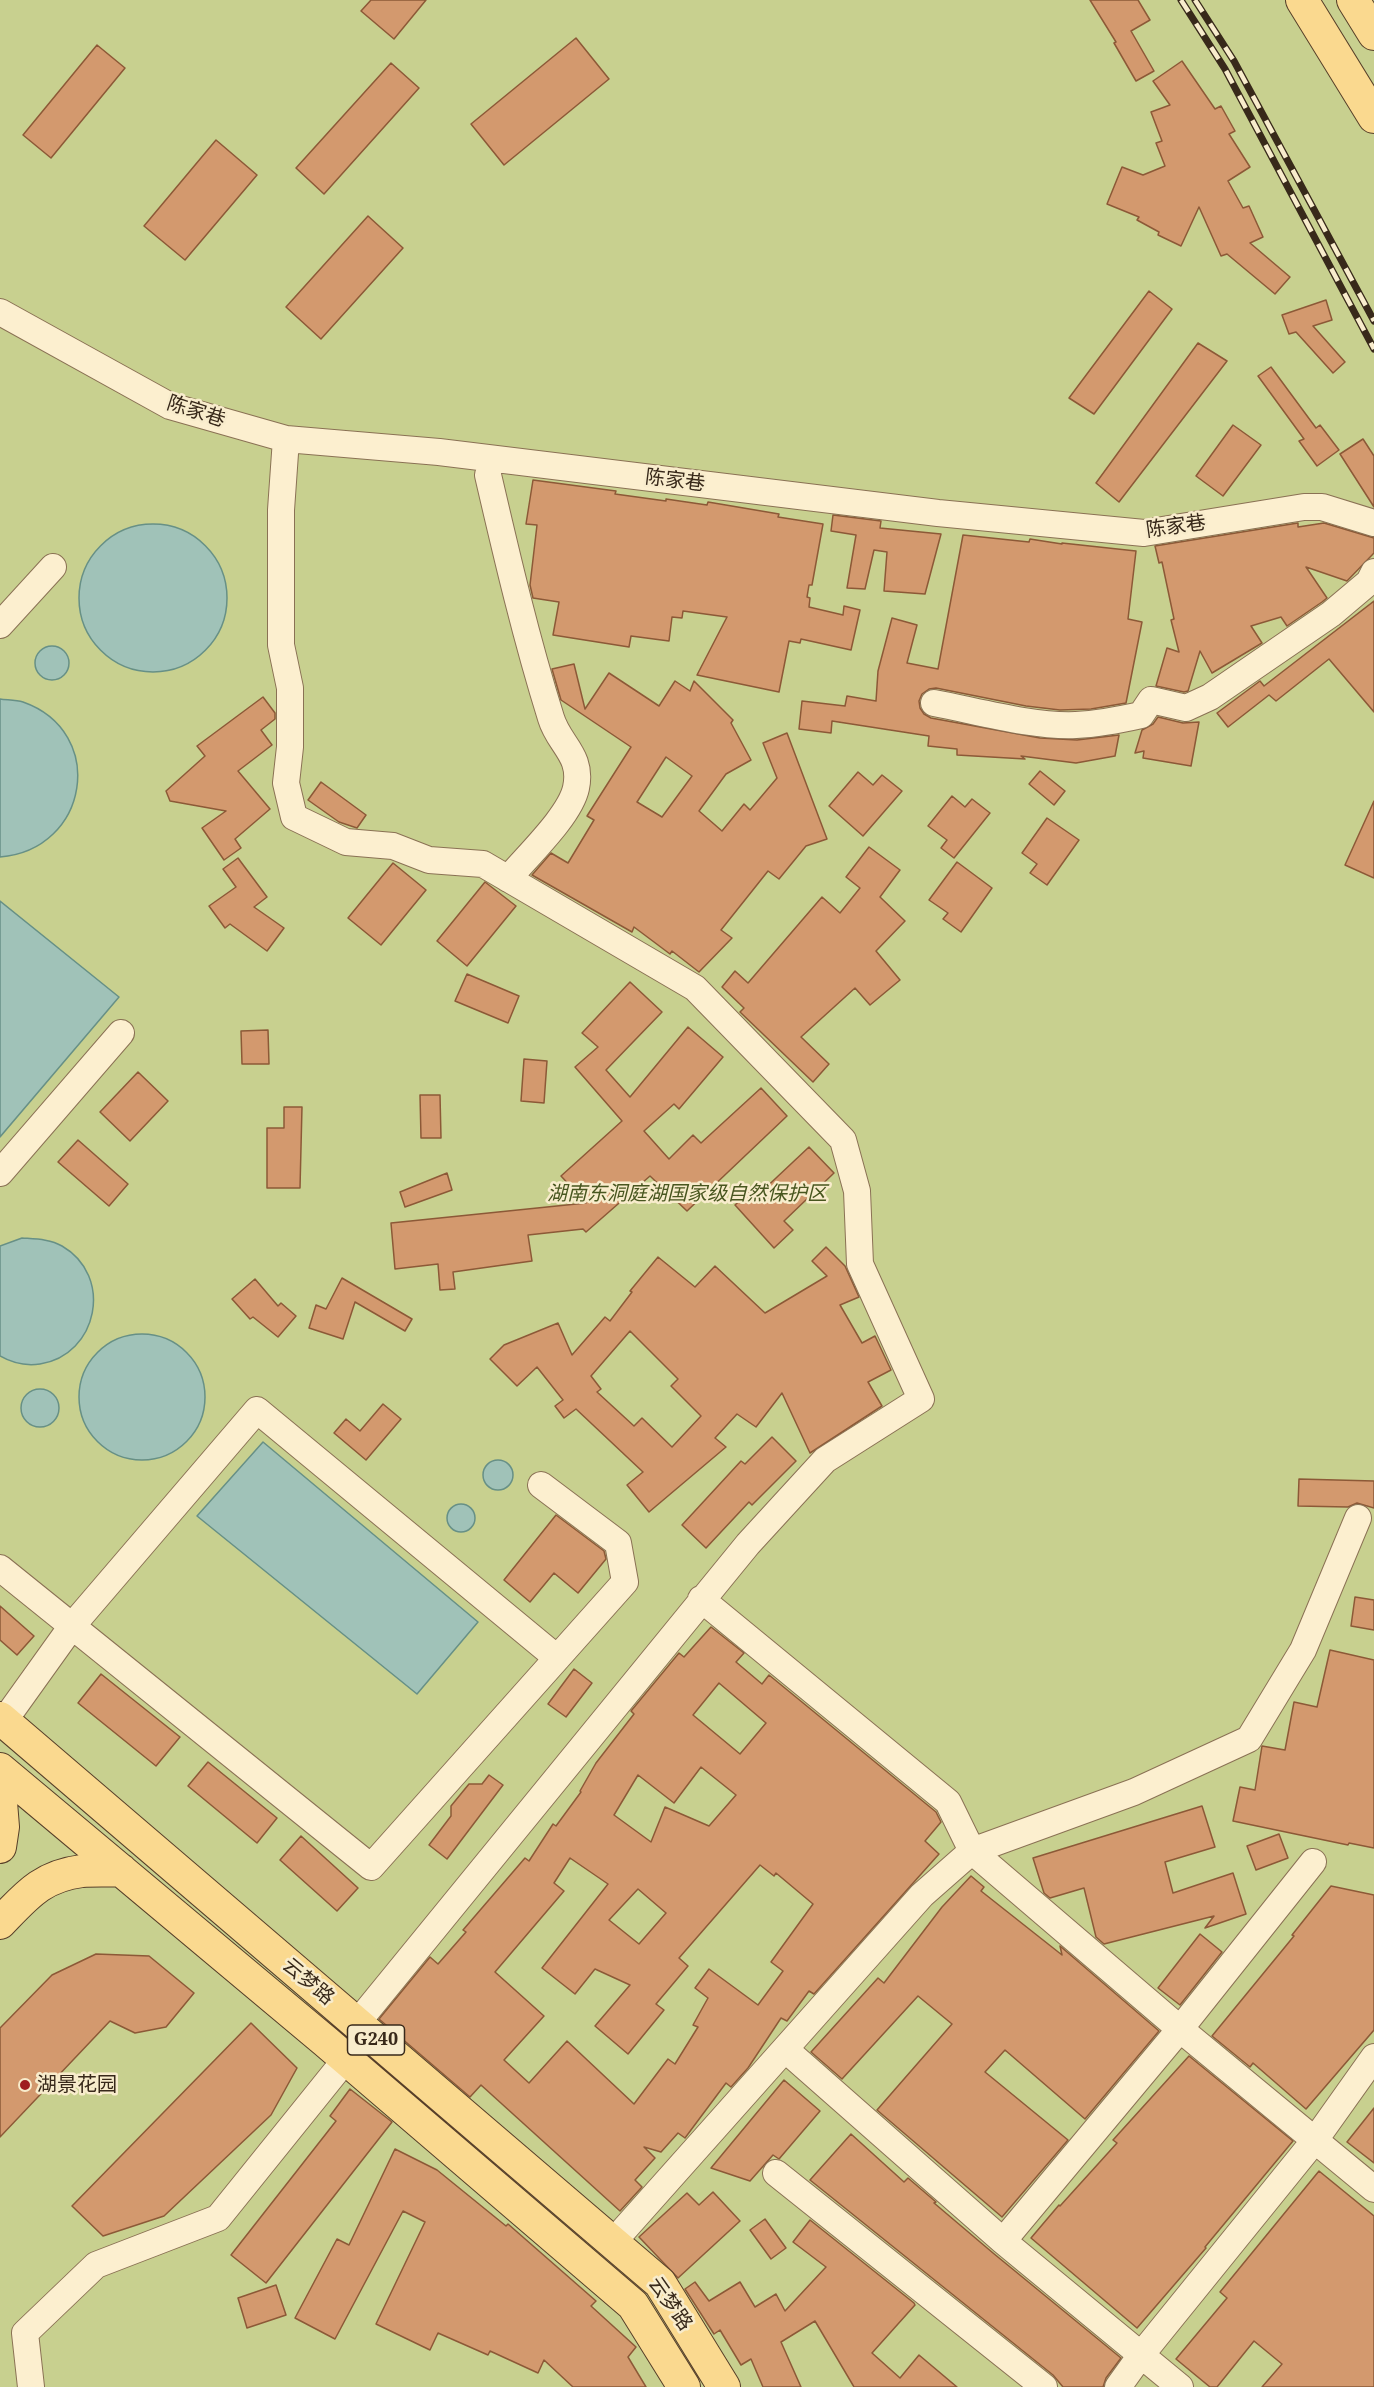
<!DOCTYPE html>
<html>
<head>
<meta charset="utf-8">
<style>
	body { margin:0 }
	canvas { display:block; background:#f2e2bb }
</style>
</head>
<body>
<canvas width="1374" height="2387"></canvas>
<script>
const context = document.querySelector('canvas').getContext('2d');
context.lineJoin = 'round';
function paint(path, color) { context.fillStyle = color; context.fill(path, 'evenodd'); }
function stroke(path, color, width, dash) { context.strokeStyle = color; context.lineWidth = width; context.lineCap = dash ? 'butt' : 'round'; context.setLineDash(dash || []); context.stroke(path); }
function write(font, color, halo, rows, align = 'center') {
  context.font = font + ' "Noto Serif","Noto Sans SC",serif'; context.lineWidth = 5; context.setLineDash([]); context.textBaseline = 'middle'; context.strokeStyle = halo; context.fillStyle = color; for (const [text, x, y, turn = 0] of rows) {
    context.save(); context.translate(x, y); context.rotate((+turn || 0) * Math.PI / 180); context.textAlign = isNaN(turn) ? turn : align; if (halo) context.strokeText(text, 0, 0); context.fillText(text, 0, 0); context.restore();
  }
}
paint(new Path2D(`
	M0,0h1374v2387h-1374z`), '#c8d08f');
const water = new Path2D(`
	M79 598a74 74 0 1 1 148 0a74 74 0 1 1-148 0Z
	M35 663a17 17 0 1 1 34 0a17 17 0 1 1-34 0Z
	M0,699c7,1 16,1 23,3 85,30 66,148 -23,155z
	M0,901l119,96 -119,140z
	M22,1238c14,1 28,1 40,8 52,30 36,109 -22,118 -14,2 -28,-1 -40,-8v-110z
	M79 1397a63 63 0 1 1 126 0a63 63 0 1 1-126 0Z
	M21 1408a19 19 0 1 1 38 0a19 19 0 1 1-38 0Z
	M263,1442l215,180 -61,72 -220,-178z
	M483 1475a15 15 0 1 1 30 0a15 15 0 1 1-30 0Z
	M447 1518a14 14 0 1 1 28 0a14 14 0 1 1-28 0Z`);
paint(water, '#a0c2b8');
stroke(water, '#679086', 1.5);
const building = new Path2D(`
	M371,0h55l-32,39 -33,-28z
	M1090,0h48l12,20 -19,11 23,40 -18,10 -22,-38 2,-1z
	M576,38l33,41 -105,86 -33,-41z
	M97,45l28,23 -74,90 -28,-23z
	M1182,61l33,48 6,-3 14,25 -6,3 21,33 -22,14 15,27 6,-2 14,31 -13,6 40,34 -15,17 -48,-40 -6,2 -22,-49 -18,39 -23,-11 1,-3 -22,-12 2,-3 -32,-13 15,-37 21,8 22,-9 -9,-23 6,-2 -11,-29 19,-7 -17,-24z
	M391,63l28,25 -95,106 -28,-26z
	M216,140l41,35 -72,85 -41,-34z
	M368,216l35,32 -82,91 -35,-32z
	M1149,291l23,18 -78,105 -25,-16z
	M1326,300l6,20 -19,6 32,36 -12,11 -37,-41 -7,2 -7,-19z
	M1198,343l29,18 -108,141 -23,-19z
	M1271,367l45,61 4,-3 19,25 -22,16 -18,-25 5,-2 -46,-63z
	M1233,425l28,20 -38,51 -27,-20z
	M1363,439l11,17v51l-34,-53z
	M533,480l83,11 -1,3 51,7v-2l41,6 1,-3 71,12 -1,3 45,7 -11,61h-3l-2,12 3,1 -1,9 34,8 1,-9 16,4 -9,40 -50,-11 -1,4 -11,-2 -10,51 -82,-17 30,-58 -44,-6 -1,7 -10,-1 -3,24 -38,-5 -2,11 -76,-12 6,-33 -26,-4 -3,-13 7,-60 -11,-1z
	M833,515l48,6 -1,7 61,6 -16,60 -41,-3 3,-39 -13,-2 -9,39 -18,-1 9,-53 -25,-4z
	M1298,523v4l26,-4 50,15v15l-27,28 -41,-14 21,31 -5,4 -35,24 -6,-9 -30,9 11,17 -50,30 -12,-22 -12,40 -4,1 -28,-6 11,-38 12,4 -8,-32 3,-1 -12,-57 -3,1 -4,-17z
	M963,535l66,7 1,-3 32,5v-1l74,8 -8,68 14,3 -16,81 -35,6 -31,1 -34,-4 -90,-18 -7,1 -7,5 -3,7 1,7 4,6 7,4 109,20 37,2 42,-5 -4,21 -39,7 -55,-7 4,3 -68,-4v-6l-29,-3 1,-10 -97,-15 -1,12 -32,-4 3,-28 43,5 2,-10 29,5 2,-30 14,-53 25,7 -10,38 31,6z
	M1374,601v111l-45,-53 -53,42 -7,-6 -41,32 -11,-14 43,-32 4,5z
	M574,664l11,45 24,-36 50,33 16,-25 15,10 4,-10 39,39 -2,3 20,37 -25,14 -27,37 23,20 22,-27 6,6 27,-32 -14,-35 24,-10 40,106 -21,7 -27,33 -11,-8 -47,59 11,8 -33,34 -27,-21 -2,3 -36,-27 -2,5 -100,-57 19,-22 17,10 26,-43 -7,-4 44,-69 -70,-47 -9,-31zM666,757l26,19 -30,41 -25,-15z
	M263,697l12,16v6l-14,11 11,15 -34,26 32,38 -35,30 6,9 -17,12 -22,-32 24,-17 -56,-10 -4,-10 39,-35 -8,-10z
	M1158,717l25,6 16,-1 -8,44 -48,-8 1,-7 -9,2 7,-23 11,-6z
	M1040,771l25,20 -11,14 -25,-21z
	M858,772l15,13 9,-10 20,16 -39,45 -34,-30z
	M321,782l45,33 -9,13 -18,-6 -31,-22z
	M952,796l13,11 7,-8 18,14 -36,45 -13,-10 6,-8 -19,-14z
	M1374,801v77l-29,-13z
	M1047,818l32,22 -32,45 -17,-12 7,-9 -15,-11z
	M869,847l31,23 -20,27 25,24 -29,30 24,29 -30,25 -15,-17 -54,49 28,27 -16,18 -73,-70 4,-4 -22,-21 13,-16 13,12 74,-86 18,16 20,-25 -14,-11z
	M238,858l29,39 -13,10 30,21 -17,23 -37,-27 -5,4 -16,-22 27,-19 -13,-18z
	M957,862l35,26 -31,44 -18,-13 5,-6 -19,-13z
	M393,863l33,27 -45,55 -33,-27z
	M485,882l31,24 -49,60 -30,-25z
	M467,974l52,22 -11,27 -53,-22z
	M630,982l32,30 -56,58 24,27 58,-70 35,30 -44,52 -5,-5 -30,27 25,28 24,-24 8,8 60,-55 26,28 -100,95 -37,-35 -64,56 -3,-3 -55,6 4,26 -79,11 2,17 -15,1 -2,-26 -43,5 -4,-46 195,-20 -25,-27 61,-55 -47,-54 23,-20 -16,-14z
	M268,1030l1,34h-27l-1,-33z
	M524,1059l23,2 -3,42 -23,-2z
	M138,1072l30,29 -38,40 -30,-29z
	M420,1095h20l1,43h-20z
	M284,1107h18l-2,81h-33v-60h17z
	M78,1140l50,44 -19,22 -51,-44z
	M809,1147l25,26 -50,48 9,9 -19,18 -39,-43 19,-17 5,6z
	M447,1173l5,17 -47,17 -5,-15z
	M826,1247l19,19 14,31 -19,8 22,38 13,-7 16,34 -23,12 14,24 -72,47 -28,-60 -26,34 -19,-13 -22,24 11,9 -77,65 -22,-27 16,-13 -67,-63 -12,9 -9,-12 8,-6 -26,-33 -20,19 -27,-27 14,-14 54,-22 14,32 33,-38 5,4 22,-29 -2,-1 28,-34 37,30 20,-21 50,47 62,-37 -15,-15zM630,1331l48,48 -7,7 30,30 -29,31 -30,-29 -8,8 -37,-34 4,-3 -10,-13z
	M342,1278l70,41 -7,12 -50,-29 -12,37 -34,-11 7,-23 10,4z
	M255,1279l23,27 3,-3 15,13 -18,21 -25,-20 -3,2 -18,-20z
	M383,1404l18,15 -35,41 -32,-27 12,-14 14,12z
	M772,1437l24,24 -44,44 -3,-3 -43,46 -24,-23 59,-64 4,3z
	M1299,1479l75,2v27l-17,-5 -9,4 -50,-1z
	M556,1515l48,36 2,8 -28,34 -24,-20 -24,29 -26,-22z
	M1355,1597l19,3v30l-23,-4z
	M0,1606l34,30 -17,19 -17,-15z
	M711,1627l33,26 -8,9 26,22 7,-9 167,137 5,10 -16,19 14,13 -125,140 -5,-3 -22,30 -6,-3 -33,50 -17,19 -5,-4 -41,55 -7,-5 -17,19 -17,-5 11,11 -20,22 7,7 -22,24 -139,-126 -11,12 -91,-78 51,-62 8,7 28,-32 -3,-2 62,-72 4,3 24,-37 3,2 25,-34 -1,-1 16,-28 38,-49 -3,-3 48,-58 5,4zM719,1683l47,40 -26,31 -47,-39zM701,1767l35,28 -27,31 -44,-19 -14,35 -37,-27 24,-40 36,28zM570,1858l38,26 -66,84 33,26 20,-25 35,16 -35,41 33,28 36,-44 -8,-6 32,-38 -9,-8 81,-93 14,11 2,-3 37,31 -42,58 12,9 -25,34 -49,-36 -14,19 13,10 -15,27 5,2 -23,37 -7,-5 -34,45 -67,-63 -38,42 -25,-23 40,-44 -49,-44 69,-81 -10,-8zM638,1889l28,24 -27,31 -30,-24z
	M1330,1650l44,10v188l-25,-5 -1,2 -115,-24 7,-34 15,3 7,-44 23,4 9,-48 23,5z
	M574,1669l18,14 -26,34 -18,-13z
	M101,1674l79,63 -24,29 -78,-63z
	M208,1762l69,56 -20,25 -69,-57z
	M489,1775l14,10 -56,74 -18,-14 22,-29v-10l18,-22h13z
	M1202,1806l13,41 -50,15 8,31 60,-20 13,41 -41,14 9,-12 -110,28 -8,-7 -12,-49 -34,10 -6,-5 -11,-35z
	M1279,1834l9,24 -32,12 -9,-24z
	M301,1836l57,52 -21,23 -57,-51z
	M971,1876l13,11 -3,4 81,64 -2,-9 99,85 -74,88 -80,-69 -20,22 83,68 -66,77 -125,-107 75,-86 -34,-28 -76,83 -31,-27 67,-74 6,5 58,-76z
	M1331,1886l43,9v135l-68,79 -53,-46 -3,4 -38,-31 82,-100 -2,-1z
	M1200,1934l22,18 -42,53 -22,-17z
	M96,1954l53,2 45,37 -28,34 -31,6 -25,-12 -110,116v-109l52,-53z
	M251,2023l46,45 -26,47 -107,101 -61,20 -31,-30z
	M1189,2056l104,85 -88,106 1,1 -69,80 -106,-90 28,-33 1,1 57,-63 -4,-3z
	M784,2080l36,31 -41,48 -6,-4 -23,26 -39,-13z
	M350,2089l42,33 -126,161 -35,-28 105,-134 -6,-5z
	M1374,2108v55l-27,-21z
	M851,2134l53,48 4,-4 28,24 -2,1 59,50 128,105 -15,20 -3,9h-40l-10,-12 -243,-195z
	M395,2149l42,21 69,56 2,-2 88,77 -5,5 45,41 -8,10 18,30h-73l-29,-27 -6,13 -48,-22 -2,4 -50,-22 -8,17 -54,-26 49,-102 -22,-11 -68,128 -40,-21 42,-79 12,6z
	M1319,2171l55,45v171h-112l20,-23 -28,-23 -37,46h-7l-34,-28 51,-61 -7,-6z
	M713,2192l27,29 -62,57 -39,-41 48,-44 12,12z
	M765,2219l21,29 -15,11 -21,-29z
	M810,2220l104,83 1,2 -43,48 28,25 19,-23 38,32h-103l-39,-66 -34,21 20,45h-38l-12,-28 -10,6 -21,-35 -6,4 -29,-45 10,-7 14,19 31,-19 15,25 21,-13 9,17 41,-44 -33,-25z
	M276,2285l10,30 -39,13 -9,-30z`);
paint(building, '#d3996e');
stroke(building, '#8c5937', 1.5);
const minor = new Path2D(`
	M0,312l170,94 116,33 153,13 499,61 206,20 160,-26h18l52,16
	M286,439l-5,71v135l9,43v59l-4,36 8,34 52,25 47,4 36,14 54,4 212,124 148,152 14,51 3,73 61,135 -96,61 -77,84 -391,479
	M488,475c19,82 38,163 63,243 8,27 32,37 25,70 -6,28 -49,68 -68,91
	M0,625l53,-58
	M934,703c43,8 99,24 142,22 22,-1 43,-5 65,-10l10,-15 35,8 24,-11 121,-83 38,-32 5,-10
	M0,1173l121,-140
	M0,1568l371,299 254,-285 -7,-39 -77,-58
	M701,1599l247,203 24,49 208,178 194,160
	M4,1721l68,-95 185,-216 300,248
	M786,2050l217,191 177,146
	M776,2173l268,214
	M1003,2241l177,-212 133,-167
	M613,2242l309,-347 50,-44 162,-59 115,-53 54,-89 55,-132
	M31,2387l-6,-54 71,-68 122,-47 128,-159
	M1118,2387l23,-32 174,-215 59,-83`);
const major = new Path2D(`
	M1302,0l72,117
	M1353,0l21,34
	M0,1718l660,565 64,104
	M0,1769l325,272 308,264 51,82
	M0,1790l3,37 -3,20
	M0,1923c27,-28 42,-47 82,-52 13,-1 26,0 39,-1`);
stroke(minor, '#8a7154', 28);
stroke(major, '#573f29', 34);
stroke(minor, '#fcefcf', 26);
stroke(major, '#fad98f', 32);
const rail = new Path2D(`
	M1181,0l44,69 149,280
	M1195,0l39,61 140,260`);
stroke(rail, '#38291a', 7);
stroke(rail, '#f8eccc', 4.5, [14]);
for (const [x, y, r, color] of [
	[25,2085,6,"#9f1e1f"]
]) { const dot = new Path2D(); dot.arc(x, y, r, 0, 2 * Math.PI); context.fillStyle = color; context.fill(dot); stroke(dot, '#f8eccc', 2); }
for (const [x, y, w] of [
	[376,2040,57]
]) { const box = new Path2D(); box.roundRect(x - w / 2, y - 15, w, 30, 4.5); context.fillStyle = '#f8eccc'; context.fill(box); stroke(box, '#38291a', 1.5); }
write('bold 18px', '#38291a', null, [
	["G240",376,2040]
]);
write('20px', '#38291a', '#f8eccc', [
	["陈家巷",196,412,18],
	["陈家巷",675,481,7],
	["陈家巷",1176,527,-8],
	["云梦路",308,1982,40],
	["云梦路",670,2304,55]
]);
write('italic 20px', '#48561f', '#f8eccc', [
	["湖南东洞庭湖国家级自然保护区",687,1194]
]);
write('20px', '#38291a', '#f8eccc', [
	["湖景花园",37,2085]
], 'left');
</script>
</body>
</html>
